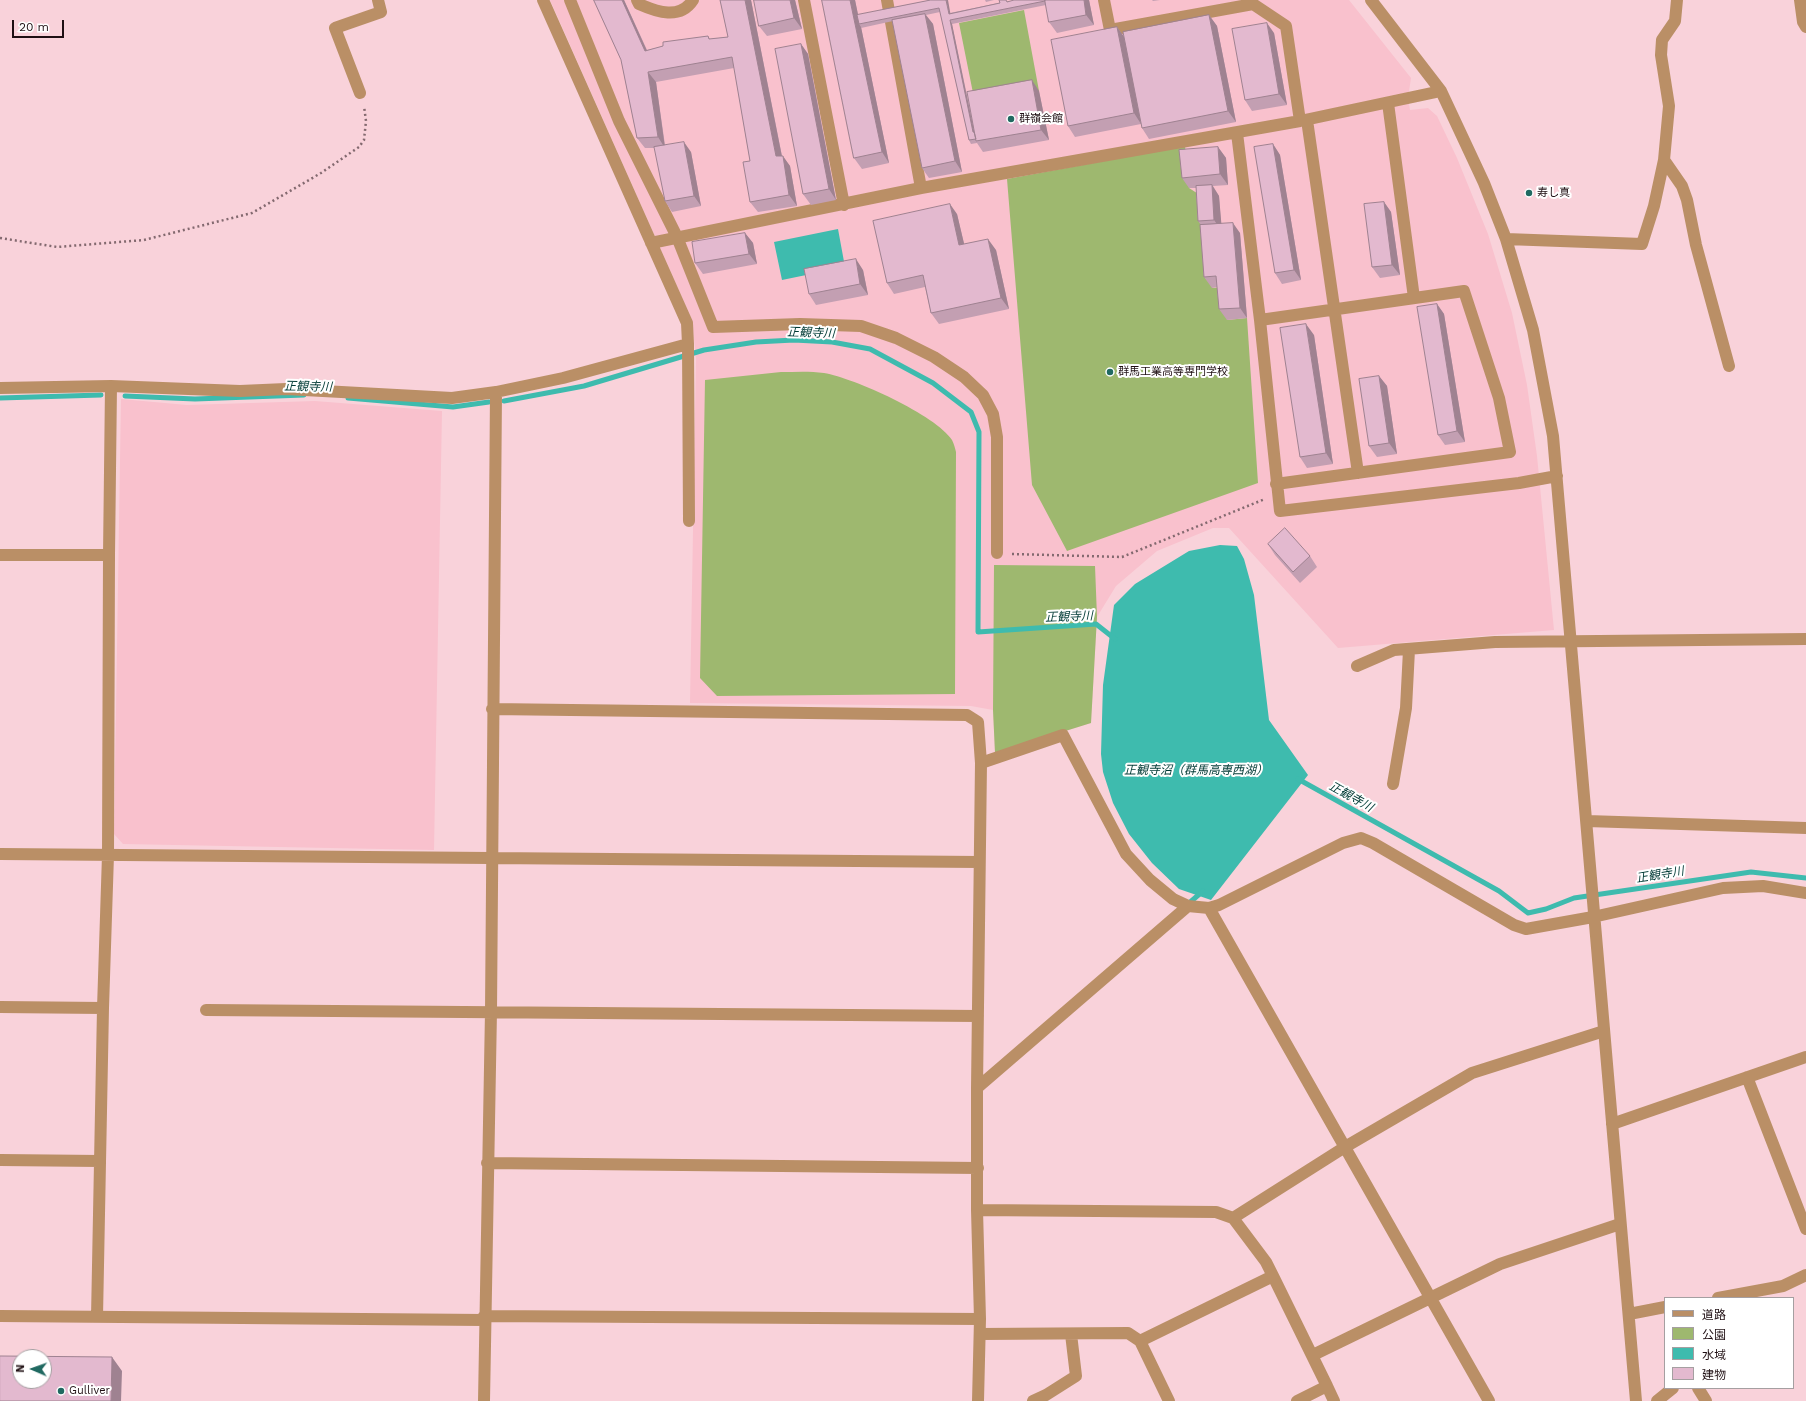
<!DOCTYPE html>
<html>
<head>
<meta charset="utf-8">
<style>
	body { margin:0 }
	#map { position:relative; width:1806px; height:1401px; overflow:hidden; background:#f9d2da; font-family:"Work Sans","Noto Sans JP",sans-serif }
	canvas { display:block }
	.legend { position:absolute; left:1664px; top:1297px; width:130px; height:92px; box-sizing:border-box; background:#fff; border:1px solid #a59fa1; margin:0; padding:5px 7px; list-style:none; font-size:12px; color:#1f0f13 }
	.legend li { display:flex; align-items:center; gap:8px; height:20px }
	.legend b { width:20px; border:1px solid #a59fa1 }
	.north { position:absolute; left:12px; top:1349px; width:40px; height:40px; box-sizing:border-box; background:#fff; border:1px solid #a59fa1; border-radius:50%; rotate:272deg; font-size:11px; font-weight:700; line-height:16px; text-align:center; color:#1f0f13 }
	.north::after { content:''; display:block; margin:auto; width:14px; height:18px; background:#206961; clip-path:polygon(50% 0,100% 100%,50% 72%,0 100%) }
	.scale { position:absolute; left:12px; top:20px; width:52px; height:18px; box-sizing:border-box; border:2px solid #1f0f13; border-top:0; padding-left:5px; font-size:12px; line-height:14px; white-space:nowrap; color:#1f0f13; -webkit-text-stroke:3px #fff; paint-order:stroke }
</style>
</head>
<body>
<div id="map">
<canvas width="1806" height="1401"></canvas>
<ul class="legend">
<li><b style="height:5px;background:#ba8f66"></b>道路</li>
<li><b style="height:11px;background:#9eb86f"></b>公園</li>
<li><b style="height:11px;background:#3ebbae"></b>水域</li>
<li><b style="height:11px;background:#e3b9cf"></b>建物</li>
</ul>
<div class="north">N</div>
<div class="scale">20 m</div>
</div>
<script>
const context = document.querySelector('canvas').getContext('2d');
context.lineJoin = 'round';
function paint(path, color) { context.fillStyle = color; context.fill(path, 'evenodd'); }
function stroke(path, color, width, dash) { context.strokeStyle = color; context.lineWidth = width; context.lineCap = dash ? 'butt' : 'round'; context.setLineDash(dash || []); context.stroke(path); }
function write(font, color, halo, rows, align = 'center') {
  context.font = font + ' "Work Sans","Noto Sans JP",sans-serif'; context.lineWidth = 4; context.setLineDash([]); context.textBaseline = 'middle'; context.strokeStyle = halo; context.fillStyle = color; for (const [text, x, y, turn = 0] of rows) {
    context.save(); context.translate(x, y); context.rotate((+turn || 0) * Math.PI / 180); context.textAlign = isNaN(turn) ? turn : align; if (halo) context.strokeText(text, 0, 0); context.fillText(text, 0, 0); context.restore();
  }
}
paint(new Path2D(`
	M550,0h799l62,78 -3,20 2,12 18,-2 9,8 20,42 31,76 24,79 15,72 10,71 17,174 -216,18 -109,-120h-16l-56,23 -41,35 -19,31 -6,106 -96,30 -2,-43 -22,-4 -281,-3 6,-344 -4,-39z
	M121,399l66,6 128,-4 127,10 -8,439 -311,-6 -9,-10z`), '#f9c1cd');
paint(new Path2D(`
	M1024,10l15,81 -64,12 -16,-80z
	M1185,146l4,42 14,9 9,91 12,-1 3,33 20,-2 11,165 -191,68 -35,-66 -25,-306z
	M781,372c14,0 29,-1 43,1 30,5 112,42 128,67 2,4 3,8 4,12l-1,242 -238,2 -17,-18 5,-298z
	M994,565l101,1 2,51 -6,106 -96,30 -2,-43z`), '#9eb86f');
paint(new Path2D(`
	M838,229l7,38 -63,13 -8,-38z
	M1220,545l17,1 7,13 10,36 15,125 39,55 -97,125 -32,-11 -27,-26 -23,-29 -16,-31 -10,-31 -2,-18 2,-69 11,-80 21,-21 54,-33z`), '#3ebbae');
stroke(new Path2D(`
	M125,396l70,3 109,-4
	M0,398l101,-3
	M348,398l105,9 36,-5
	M504,401l80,-15 120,-36 52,-8 38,-2 38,2 38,7 63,34 38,29 8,20 -1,200 118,-8 19,15
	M1298,779l201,112 29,22 18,-4 28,-11 177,-26 55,6
	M1188,904l15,-13`), '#3ebbae', 5);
stroke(new Path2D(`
	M0,238l57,9 87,-7 108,-27 69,-40 38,-26 5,-7 2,-19 -2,-15
	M1012,554l110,3 143,-58`), '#83696f', 2.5, [2, 3]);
stroke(new Path2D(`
	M570,0l49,121 58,116 36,90 87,-3 61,2 35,12 38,19 30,20 19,18 10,19 4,23v116
	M637,0l2,4c18,8 41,16 54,-4
	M804,0l40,205
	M887,0l34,188
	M1104,0l6,30 143,-26 33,22 14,95
	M1371,0l70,91 43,92 22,56 27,91 20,106 83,965
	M1800,0l3,22 3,5
	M360,93l-25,-65 46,-16 -3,-12
	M1388,103l26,195
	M1307,120l51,353
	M1237,133l23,187 20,191 239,-28 38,-7
	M1664,160l18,26 5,14 9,45 33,121
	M1506,239l136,5 12,-38 10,-46 5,-54 -8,-51 1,-15 13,-19 2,-21
	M651,243l270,-55 379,-67 141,-30
	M1260,320l204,-29 35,107 11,54 -234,32
	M688,344l1,177
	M0,388l111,-2 129,5 46,-2 166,9 44,-6 67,-14 125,-34 -1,-21 -144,-323
	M0,555h109
	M1357,666l37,-16 101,-8 311,-3
	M492,709l475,6 11,7 3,41 -4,325v122l3,109 -2,82
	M981,763l82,-28 63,119 24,26 23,19 15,7 21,2 10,-3 124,-62 18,-5 12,5 141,82 12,4 67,-12 130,-29 40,-2 43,7
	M1393,784l13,-76 3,-58
	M1587,821l219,7
	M0,854l979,8
	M1209,908l280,493
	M0,1007l103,1
	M206,1010l772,6
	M1747,1077l59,152
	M977,1088l211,-182
	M1612,1124l194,-67
	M0,1160l100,1
	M487,1163l491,5
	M977,1210l239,2 17,6
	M1273,1276l-7,-14 -33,-44 112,-71 127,-74 132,-42
	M1718,1298l65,-12 23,-11
	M1629,1314l36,-7
	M0,1316l484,4
	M484,1316l496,3
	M97,1317l6,-309 5,-153 1,-300 2,-169
	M980,1334l148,-1 12,8 29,60
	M1140,1341l133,-65 54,110 -30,15
	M1313,1355l187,-91 120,-40
	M1327,1386l7,15
	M1698,1388l8,13
	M484,1401l7,-390 5,-619
	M1033,1401l13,-6 30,-19 -5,-42
	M1657,1401l16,-13`), '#ba8f66', 12);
paint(new Path2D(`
	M594,0h30l23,50 61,-14 2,3 18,-2 -8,-37h31l31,156 8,10 7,40 -39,6 -8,-10v-41l-16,-93 -78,14 9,63 26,7 10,54 -29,6 -7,-11 -10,-53h-10l-8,-10 -16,-78z
	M795,0l7,29 -35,7 -8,-10z
	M822,0h33l3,15 73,-15 19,13 58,-12 81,-1 5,25 -37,8 -8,-11 -3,-17 -94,19 21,100 66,-33 10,49 -66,12 -6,-9 -6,1 -2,-4 -29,-128 -14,3 7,9 29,148 -33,6 -7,-10 -29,-147 -32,7v-1l28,136 -27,6 -8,-11z
	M985,0h9l-8,2z
	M1152,0h8l-7,1z
	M1209,15l8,11 19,96 -87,17 -7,-11 -1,-4 -66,13 -7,-11 49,-99 7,10z
	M1274,33l13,72 -35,6 -7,-11z
	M801,44l7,10 28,146 -25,5 -8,-11z
	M1273,144l7,11 21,125 -19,4 -7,-11z
	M1218,147l8,11 2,27 -15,1 6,10 2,28 19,9 7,85 -20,2 -8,-11 -2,-22 -5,1 -8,-11 -3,-52 -3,-4 -2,-33h-7l-7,-10z
	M1384,202l7,10 9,63 -20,3 -8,-11z
	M957,214l7,30 32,6 13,59 -70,15 -8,-11 -6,-26 -31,7 -7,-11z
	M745,233l8,10 4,21 -54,10 -8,-11z
	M863,270l5,25 -52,10 -7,-11z
	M1437,304l7,10 21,128 -20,3 -7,-10z
	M1314,335l19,129 -26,4 -7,-11z
	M1379,376l8,10 10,68 -20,3 -8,-11z
	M1268,544l42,12 7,11 -17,16 -25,-28z`), '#c39fb2');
paint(new Path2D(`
	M622,0h2l28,62 -7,-11z
	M745,0h6l33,167 -8,-11z
	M790,0h5l7,29 -8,-11z
	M850,0h5l5,24h-1l2,3 28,136 -7,-11z
	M946,0h2l3,17 -2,-3z
	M1084,0h5l5,25 -8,-10z
	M925,14l8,10 29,148 -7,-11z
	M1209,15l8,11 19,96 -8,-11z
	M950,20l2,4 23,112 -2,-4z
	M1267,23l7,10 13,72 -8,-11z
	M1117,27l8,11 16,86 -7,-11z
	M801,44l7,10 28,146 -7,-11z
	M648,72l8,10 9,66 -7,-11z
	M1032,80l7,11 10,49 -8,-10z
	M684,142l7,10 10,54 -7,-10z
	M1273,144l7,11 21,125 -7,-10z
	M1218,147l8,11 2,27 -8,-11z
	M783,156l7,10 7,40 -8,-11z
	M1212,185l7,11 3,35 -8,-11z
	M1384,202l7,10 9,63 -8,-10z
	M950,204l7,10 10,42 -8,-11z
	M1233,223l7,10 7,85 -7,-10z
	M745,233l8,10 4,21 -8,-10z
	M988,239l8,11 13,59 -8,-11z
	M856,259l7,11 5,25 -8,-11z
	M1437,304l7,10 21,128 -8,-11z
	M1306,324l8,11 19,129 -7,-11z
	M1379,376l8,10 10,68 -8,-11z
	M112,1357l10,14 -1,30h-10z`), '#9f8291');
const building = new Path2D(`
	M594,0h28l23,51 18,-5v-4l45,-6 1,3 19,-2 -8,-37h25l31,156h7l6,39 -39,7 -7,-40 7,-1 -18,-104 -84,15 10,65 -21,1 -16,-78z
	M754,0h36l4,18 -35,8z
	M822,0h28l32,152 -28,6z
	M931,0h15l3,14 51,-11 -1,-3h7l1,2 7,-2h31v1l-95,19 23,112h1l2,7 -7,1 -30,-132 -80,16 -2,-9z
	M1045,0h39l2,15 -37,7z
	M925,14l30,147 -33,7 -30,-148z
	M1209,15l19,96 -86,17 -19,-96z
	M1267,23l12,71 -34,6 -13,-71z
	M1117,27l17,86 -66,13 -17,-86z
	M801,44l28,145 -26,5 -28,-145z
	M1032,80l9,50 -65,11 -9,-49z
	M684,142l10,54 -29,5 -11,-54z
	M1273,144l21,126 -19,3 -21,-126z
	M1218,147l2,27 -38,4 -3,-28z
	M1212,185l2,35 -16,1 -2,-35z
	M1384,202l8,63 -20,2 -8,-63z
	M950,204l9,41 29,-6 13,59 -70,15 -8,-38 -36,8 -14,-62z
	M1233,223l7,85 -21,1 -3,-33 -12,1 -4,-52z
	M745,233l4,21 -54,9 -3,-21z
	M856,259l4,25 -51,10 -5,-25z
	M1437,304l20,127 -19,4 -21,-128z
	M1306,324l20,129 -26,4 -20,-129z
	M1379,376l10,67 -20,3 -10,-67z
	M1285,528l25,28 -17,16 -25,-28z
	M0,1356l112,1 -1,44h-111zM20,1357h24v24h-24z`);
paint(building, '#e3b9cf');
stroke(building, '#9f8291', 1);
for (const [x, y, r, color] of [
	[1011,119,4,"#206961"],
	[1529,193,4,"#206961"],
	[1110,372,4,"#206961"],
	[61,1391,4,"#206961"]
]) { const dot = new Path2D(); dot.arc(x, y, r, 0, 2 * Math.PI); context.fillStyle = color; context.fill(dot); stroke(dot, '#fff', 1.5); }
write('11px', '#1f0f13', '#fff', [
	["群嶺会館",1019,119],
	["寿し真",1537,193],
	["群馬工業高等専門学校",1118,372],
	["Gulliver",69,1391]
], 'left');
write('italic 12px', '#003a35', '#fff', [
	["正観寺川",811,333,2],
	["正観寺川",308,387,1],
	["正観寺川",1069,617,-2],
	["正観寺沼（群馬高専西湖）",1196,770],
	["正観寺川",1351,797,29],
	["正観寺川",1660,875,-9]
]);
</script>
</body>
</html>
